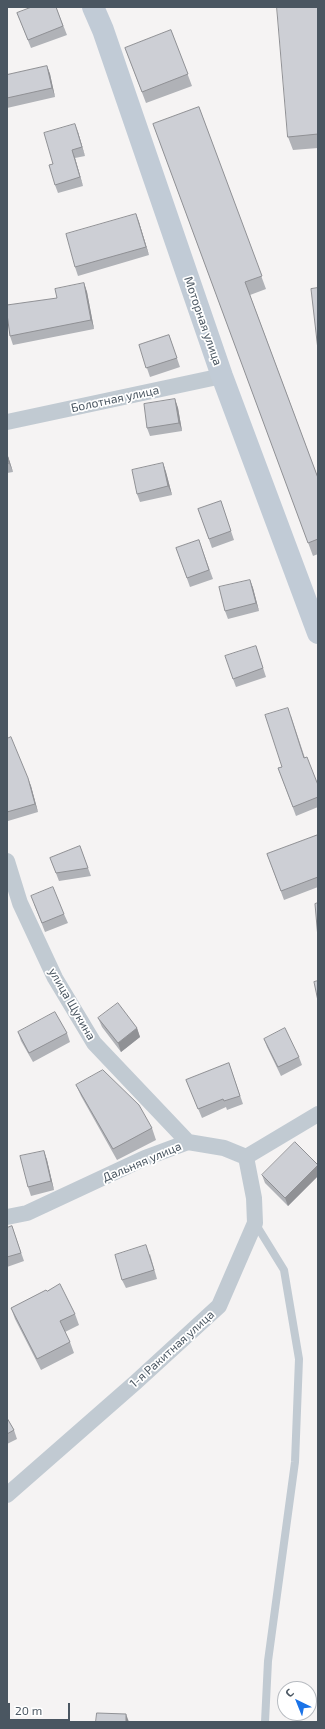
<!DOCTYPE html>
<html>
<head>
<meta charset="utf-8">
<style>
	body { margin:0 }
	#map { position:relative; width:325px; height:1729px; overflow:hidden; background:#f5f3f3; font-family:"Exo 2",sans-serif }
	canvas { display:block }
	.frame { position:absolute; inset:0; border:8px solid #4a5661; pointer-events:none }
	.north { position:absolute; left:277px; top:1681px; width:40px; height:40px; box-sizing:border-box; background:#fff; border:1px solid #b7bbc0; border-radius:50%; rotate:317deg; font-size:11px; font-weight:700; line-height:16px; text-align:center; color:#4a5661 }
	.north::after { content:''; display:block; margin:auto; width:14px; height:18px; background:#1a73e8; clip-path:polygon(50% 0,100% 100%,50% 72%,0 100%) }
	.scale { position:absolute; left:8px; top:1703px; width:62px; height:18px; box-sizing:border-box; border:2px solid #4a5661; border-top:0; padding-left:5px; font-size:12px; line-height:14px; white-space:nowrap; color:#4a5661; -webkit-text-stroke:3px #fff; paint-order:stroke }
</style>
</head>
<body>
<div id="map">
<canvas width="325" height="1729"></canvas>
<div class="frame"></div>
<div class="north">С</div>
<div class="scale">20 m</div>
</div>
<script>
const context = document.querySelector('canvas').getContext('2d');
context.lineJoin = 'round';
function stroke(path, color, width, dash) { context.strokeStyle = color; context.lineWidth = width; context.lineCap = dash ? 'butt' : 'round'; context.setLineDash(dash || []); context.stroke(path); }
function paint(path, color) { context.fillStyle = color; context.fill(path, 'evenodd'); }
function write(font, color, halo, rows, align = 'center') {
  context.font = font + ' "Exo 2",sans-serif'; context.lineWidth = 3.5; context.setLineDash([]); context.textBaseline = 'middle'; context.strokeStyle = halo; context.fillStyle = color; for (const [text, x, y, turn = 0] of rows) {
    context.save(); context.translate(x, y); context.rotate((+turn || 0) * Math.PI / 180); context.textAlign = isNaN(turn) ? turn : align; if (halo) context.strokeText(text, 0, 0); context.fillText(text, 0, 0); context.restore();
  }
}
stroke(new Path2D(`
	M255,1223l29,47 15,89 -4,103 -27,199 -3,61`), '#c1cad2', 8);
stroke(new Path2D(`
	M7,422l215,-46
	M7,861l13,42 35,75 39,65 94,99
	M7,1217l20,-4 118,-55 43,-16 36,6 22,9 72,-43
	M7,1495l129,-113 83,-76 36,-83 -1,-25 -8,-41`), '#c1cad2', 16);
stroke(new Path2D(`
	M93,7l10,23 119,346 96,257`), '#c1cbd6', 22);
paint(new Path2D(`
	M56,7l11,28 -36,13 -14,-35z
	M318,7v141l-25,2 -5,-13z
	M171,30l21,56 -46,17 -21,-55z
	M47,66l3,8 5,23 -48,11v-33z
	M199,107l67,182 -16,6 68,183v76l-5,2 -160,-432z
	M78,132l7,24 -10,2 8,28 -25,7 -3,-8 -2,-21z
	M136,214l3,8 10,33 -71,21 -3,-9z
	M84,283l3,9 7,37 -81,16 -3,-9 47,-38z
	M169,335l11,32 -30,10 -11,-32z
	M175,399l3,9 4,23 -32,5 -3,-8z
	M7,453l6,19 -6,1z
	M163,463l3,9 6,23 -32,7 -3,-8z
	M221,501l13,39 -22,8 -14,-39z
	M199,540l14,39 -23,8 -14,-39z
	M250,580l3,8 6,23 -31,8 -3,-8z
	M256,646l10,31 -30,10 -3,-8z
	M291,716l14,42 13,27v22l-22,9 -18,-48 4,-1z
	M7,739l24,47 7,26 -30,9 -1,-2z
	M318,835v52l-34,13 -17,-46z
	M80,846l11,30 -32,5 -9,-23z
	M34,904l30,10 4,9 -23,9z
	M98,1018l39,10 3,9 -19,15 -19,-25z
	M18,1032l49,1 3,9 -37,20 -12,-21z
	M264,1039l35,18 3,8 -21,11 -14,-29z
	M229,1063l14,41 -16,6 -1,-3 -24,11 -16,-38z
	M76,1085l76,43 4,12 -39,20 -36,-64z
	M44,1151l3,9 7,30 -23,6 -3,-9z
	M318,1165v11l-30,30 -23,-23 -3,-8z
	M12,1226l12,35 -17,6v-39z
	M150,1254l7,25 -31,9 -4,-8z
	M47,1291l28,23 4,11 -14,7 5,10 4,11 -33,17 -26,-51 -4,-11z
	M7,1418l7,12 3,9 -10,5z`), '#b0b2b7');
paint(new Path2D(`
	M47,66l3,8 5,23 -3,-9z
	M75,124l3,8 7,24 -3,-9z
	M72,150l3,8 8,28 -3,-9z
	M136,214l3,8 10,33 -3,-8z
	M84,283l3,9 7,37 -3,-9z
	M175,399l3,9 4,23 -3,-8z
	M7,453l6,19 -4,-9z
	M163,463l3,9 6,23 -4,-9z
	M250,580l3,8 6,23 -3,-8z
	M28,778l3,8 7,26 -3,-8z
	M137,1028l3,9 -19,15 -3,-9z
	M44,1151l3,9 7,30 -3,-9z
	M318,1165v11l-30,30 -3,-8z
	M126,1714l3,8h-3z`), '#909195');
const building = new Path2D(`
	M32,7h24l7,19 -35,14 -11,-27z
	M277,7h41v127l-30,3z
	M171,30l17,44 -46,18 -17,-44z
	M47,66l5,22 -45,10v-23z
	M199,107l63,169 -17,6 73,196v61l-10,4 -155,-419z
	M75,124l7,23 -10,3 8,27 -25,8 -6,-20 4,-1 -9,-31z
	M136,214l10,33 -71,20 -9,-33z
	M84,283l7,37 -81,16 -3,-22v-9l50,-7 -2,-9z
	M318,288v62l-7,-61z
	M169,335l8,23 -31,10 -7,-23z
	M175,399l4,24 -32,5 -3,-24z
	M7,455l2,8 -2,1z
	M163,463l5,23 -31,8 -5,-24z
	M221,501l10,30 -22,8 -11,-30z
	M199,540l10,30 -22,8 -11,-30z
	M250,580l6,23 -31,8 -6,-24z
	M256,646l7,22 -30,11 -8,-23z
	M288,708l16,50 3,-1 11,28v12l-25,10 -15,-39 4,-1 -17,-52z
	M11,737l17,41 7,26 -28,8v-73z
	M318,835v42l-37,14 -14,-37z
	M80,846l8,22 -32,5 -6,-15z
	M53,887l11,27 -22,9 -11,-27z
	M318,903v35l-3,-34z
	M318,981v20l-4,-19z
	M118,1003l19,25 -19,15 -20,-25z
	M55,1012l12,21 -38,20 -11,-21z
	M285,1028l14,29 -21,10 -14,-28z
	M229,1063l11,33 -16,5 -1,-2 -25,10 -12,-29z
	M103,1070l36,35 13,23 -39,21 -37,-64z
	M295,1142l23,23 -33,33 -23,-23z
	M44,1151l7,30 -23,6 -8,-31z
	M12,1226l9,27 -14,4v-29z
	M146,1245l8,25 -32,10 -7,-25z
	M60,1284l15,30 -15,7 10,21 -33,17 -26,-51 35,-18 1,1z
	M7,1418l7,12 -7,4z
	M97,1713l29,1v8h-30z`);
paint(building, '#cdcfd5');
stroke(building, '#909195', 1);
write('12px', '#4a5661', '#fff', [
	["Моторная улица",203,321,71],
	["Болотная улица",115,399,-12],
	["улица Щукина",72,1004,60],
	["Дальняя улица",142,1162,-23],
	["1-я Ракитная улица",172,1349,-42]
]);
</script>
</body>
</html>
